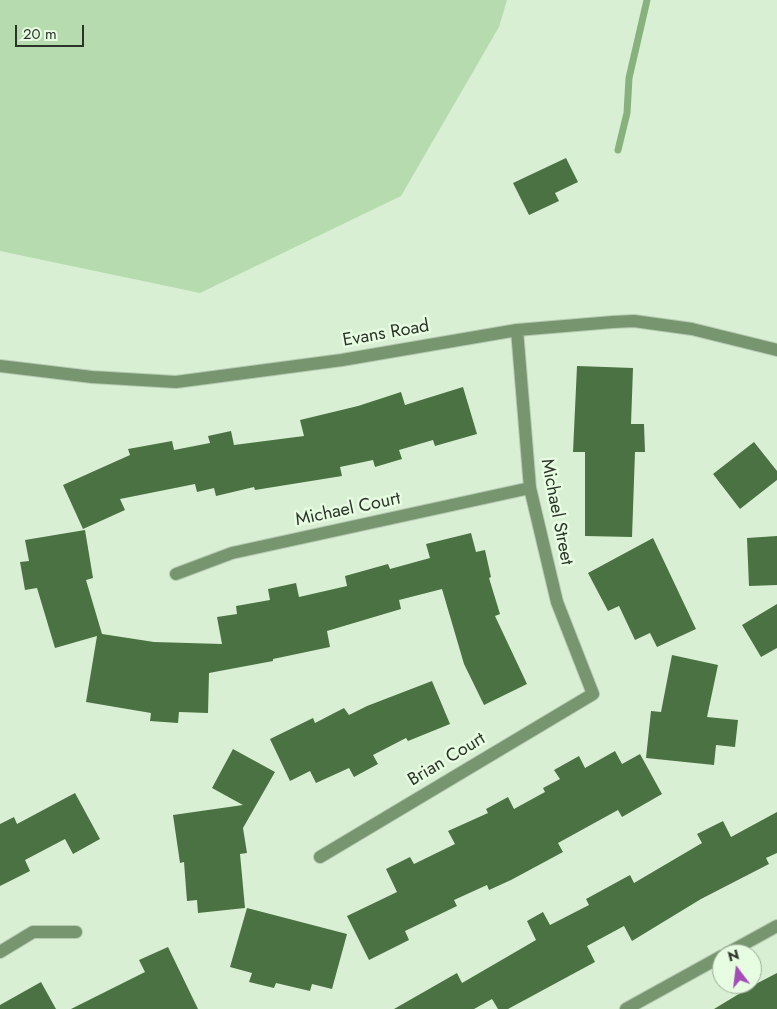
<!DOCTYPE html>
<html>
<head>
<meta charset="utf-8">
<style>
	body { margin:0 }
	#map { position:relative; width:777px; height:1009px; overflow:hidden; background:#d9efd4; font-family:Jost,sans-serif }
	canvas { display:block }
	.north { position:absolute; left:712px; top:944px; width:50px; height:50px; box-sizing:border-box; background:#e6fde1; border:1px solid #9cad98; border-radius:50%; rotate:345deg; font-size:14px; font-weight:700; line-height:20px; text-align:center; color:#2c342a }
	.north::after { content:''; display:block; margin:auto; width:18px; height:22px; background:#a44cb8; clip-path:polygon(50% 0,100% 100%,50% 72%,0 100%) }
	.scale { position:absolute; left:15px; top:25px; width:69px; height:22px; box-sizing:border-box; border:2px solid #2c342a; border-top:0; padding-left:6px; font-size:15px; line-height:18px; white-space:nowrap; color:#2c342a; -webkit-text-stroke:4px #e6fde1; paint-order:stroke }
</style>
</head>
<body>
<div id="map">
<canvas width="777" height="1009"></canvas>
<div class="north">N</div>
<div class="scale">20 m</div>
</div>
<script>
const context = document.querySelector('canvas').getContext('2d');
context.lineJoin = 'round';
function paint(path, color) { context.fillStyle = color; context.fill(path, 'evenodd'); }
function stroke(path, color, width, dash) { context.strokeStyle = color; context.lineWidth = width; context.lineCap = dash ? 'butt' : 'round'; context.setLineDash(dash || []); context.stroke(path); }
function write(font, color, halo, rows, align = 'center') {
  context.font = font + ' Jost,sans-serif'; context.lineWidth = 5; context.setLineDash([]); context.textBaseline = 'middle'; context.strokeStyle = halo; context.fillStyle = color; for (const [text, x, y, turn = 0] of rows) {
    context.save(); context.translate(x, y); context.rotate((+turn || 0) * Math.PI / 180); context.textAlign = isNaN(turn) ? turn : align; if (halo) context.strokeText(text, 0, 0); context.fillText(text, 0, 0); context.restore();
  }
}
paint(new Path2D(`
	M0,0h507l-8,27 -98,169 -201,97 -200,-42z`), '#b6dbae');
stroke(new Path2D(`
	M618,150l9,-37 2,-35 18,-78`), '#87b27e', 7);
paint(new Path2D(`
	M566,158l12,24 -23,11 4,8 -30,14 -16,-32z
	M577,366l56,2 -2,56h13l1,28h-10l-3,85 -47,-1v-84h-12z
	M463,387l14,47 -42,12 -2,-6 -34,10 3,9 -27,8 -2,-7 -33,7 2,9 -87,14 -1,-3 -38,9 -2,-8 -17,4 -2,-8 -75,15 5,11 -42,19 -20,-44 67,-30 -2,-6 44,-8 2,9 36,-7 -2,-7 23,-5 3,14 70,-9 -4,-16 58,-14 43,-14 4,13z
	M754,442l23,29v9l-37,29 -27,-35z
	M85,530l8,48 -7,2 16,54 52,8 68,2 -5,-27 20,-3 -1,-8 34,-6 -2,-11 28,-6 3,14 48,-11 -2,-10 43,-12 2,5 40,-11 -4,-14 45,-11 5,19 9,-2 6,27 -2,1 11,36 -5,2 32,68 -43,21 -20,-41 -22,-75 -43,11 2,9 -74,22 3,16 -57,12v2l-64,12 -1,40 -29,-1 -1,11 -28,-2 1,-8 -65,-11 11,-66 -42,12 -18,-60 -12,2 -5,-28 9,-1 -4,-21z
	M777,536v49l-28,1 -2,-48z
	M653,538l43,91 -39,18 -7,-14 -15,7 -16,-34 -11,5 -20,-38z
	M777,604v44l-16,9 -19,-32z
	M672,655l46,10 -11,52 31,3 -3,27 -19,-2 -2,20 -68,-7 5,-47 10,1z
	M432,681l18,43 -42,17 -2,-3 -33,17 5,9 -24,13 -5,-9 -33,15 -6,-12 -20,10 -20,-42 43,-21 2,5 29,-15 5,7 18,-9z
	M233,749l42,23 -32,56 4,25 -7,1 5,54 -47,5 -1,-13 -10,1 -3,-39 -4,1 -7,-48 70,-10 -31,-17z
	M615,751l7,13 18,-10 22,40 -40,23 -4,-7 -60,33 5,9 -52,28 -22,10 -2,-5 -33,15 3,6 -52,25 4,9 -40,20 -22,-44 50,-24 -11,-23 24,-12 4,7 41,-20 -7,-13 40,-18 -2,-4 22,-12 6,12 31,-17 -2,-4 17,-9 -6,-9 25,-14 6,12z
	M75,793l25,46 -27,15 -8,-15 -40,21 5,11 -30,15v-62l14,-7 3,7z
	M777,812v41l-11,5 3,6 -68,35 -69,42 -8,-15 -37,20 8,16 -87,47h-10l-6,-10 -18,10h-80l63,-36 5,10 74,-43 -9,-19 16,-9 7,13 39,-20 -3,-6 44,-24 4,8 68,-40 -5,-9 26,-13 8,16z
	M247,908l100,26 -15,55 -20,-5 -2,7 -34,-8 -2,5 -25,-6 3,-9 -22,-6z
	M168,947l30,62h-127l74,-37 -6,-12z
	M777,973v36h-63l38,-23z
	M41,982l15,27h-56v-4z`), '#4b7242');
const minor = new Path2D(`
	M0,366l92,11 84,5 166,-22 175,-30 96,-8 21,-1 58,8 85,21
	M176,574l56,-21 298,-65
	M320,857l273,-163 -36,-92 -27,-114 -13,-158
	M0,952l33,-20h43
	M726,954l51,-28
	M626,1009l96,-53`);
stroke(minor, '#b6cab2', 14);
stroke(minor, '#779670', 12);
write('18px', '#2c342a', '#e6fde1', [
	["Evans Road",386,334,-10],
	["Michael Court",348,510,-12],
	["Michael Street",556,512,79],
	["Brian Court",447,760,-31]
]);
</script>
</body>
</html>
